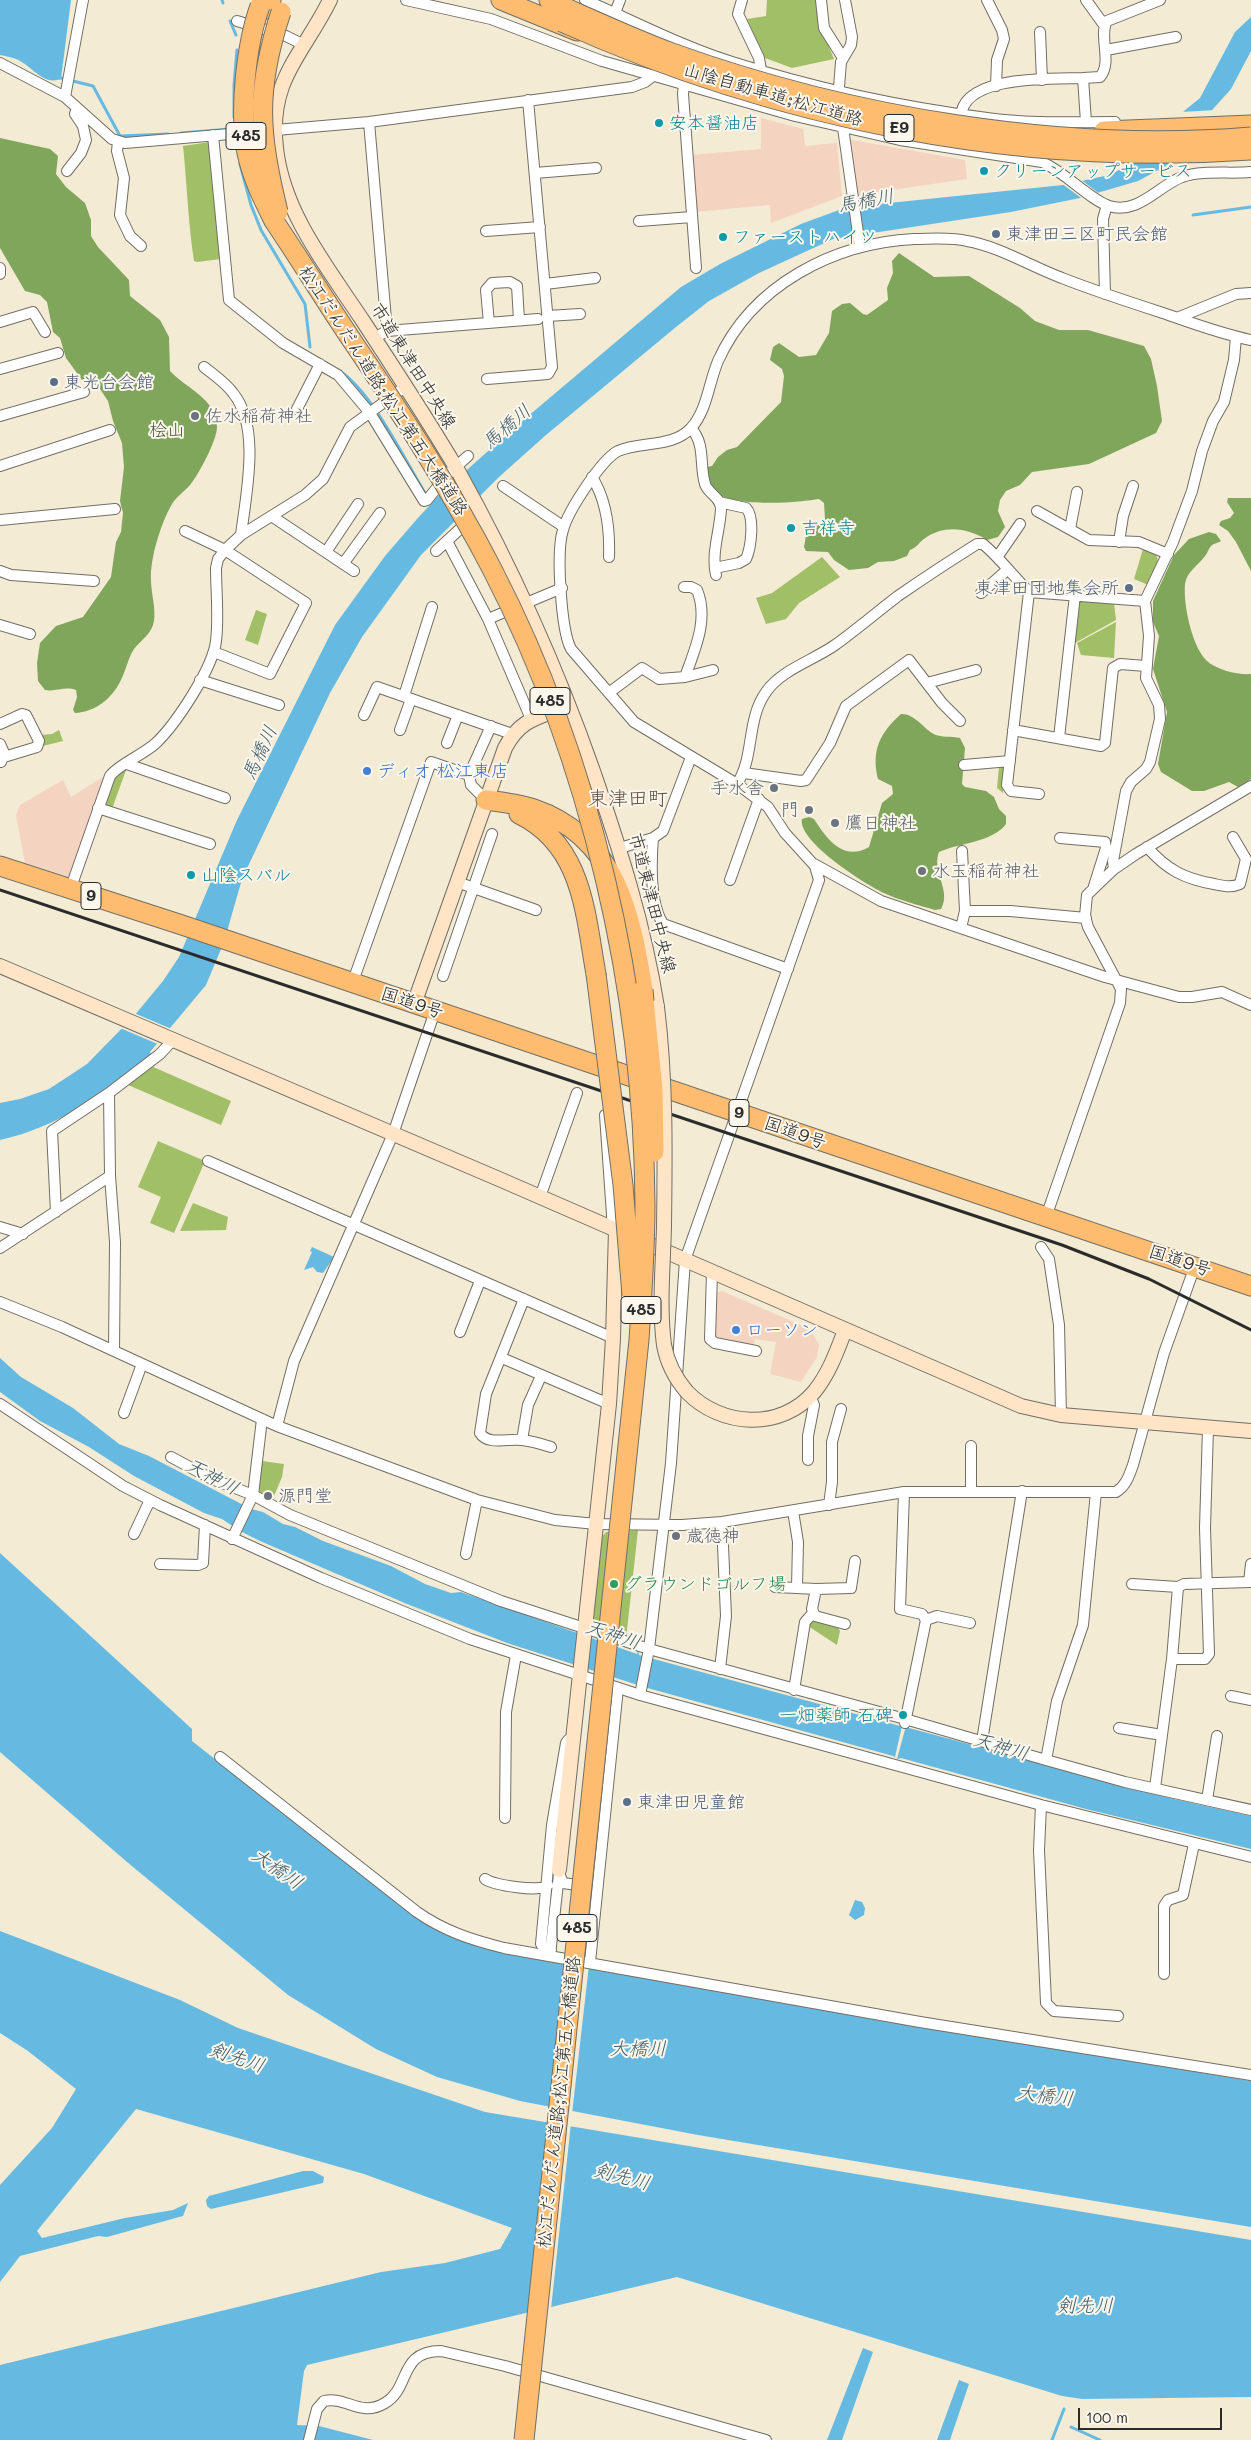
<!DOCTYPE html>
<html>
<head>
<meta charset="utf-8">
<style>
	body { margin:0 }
	#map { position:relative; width:1251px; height:2440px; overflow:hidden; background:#f3ebd4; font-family:Mali,sans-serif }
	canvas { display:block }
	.scale { position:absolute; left:1078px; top:2408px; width:144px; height:22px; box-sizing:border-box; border:2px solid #2b2b2b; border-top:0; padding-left:6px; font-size:15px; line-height:18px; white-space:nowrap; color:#2b2b2b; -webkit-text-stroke:4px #fbf7ec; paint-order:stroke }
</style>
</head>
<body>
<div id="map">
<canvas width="1251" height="2440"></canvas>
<div class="scale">100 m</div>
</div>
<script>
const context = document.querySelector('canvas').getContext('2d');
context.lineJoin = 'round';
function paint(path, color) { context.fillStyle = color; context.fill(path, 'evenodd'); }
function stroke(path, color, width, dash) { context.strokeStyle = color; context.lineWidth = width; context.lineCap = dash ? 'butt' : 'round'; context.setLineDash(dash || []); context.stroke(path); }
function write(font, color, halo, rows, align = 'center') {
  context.font = font + ' Mali,"Klee One",sans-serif'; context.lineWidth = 4; context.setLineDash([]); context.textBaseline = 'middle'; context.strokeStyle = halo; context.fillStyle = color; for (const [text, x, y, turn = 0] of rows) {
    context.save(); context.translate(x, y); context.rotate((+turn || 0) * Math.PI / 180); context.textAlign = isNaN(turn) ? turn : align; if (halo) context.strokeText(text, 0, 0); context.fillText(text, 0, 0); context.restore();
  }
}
paint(new Path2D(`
	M761,118l42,11 2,17 32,-3 5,53 -71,27 -1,-18 -75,7 -5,-57 71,-6z
	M847,139l118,21 2,19 -111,16z
	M103,777h3l-36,100 -45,-14 -9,-48 4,-10 43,-25 8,17z
	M722,1291l88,38 9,16 -2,12 -16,25 -31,-8 6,-32 -21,-3 -1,5 -4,1 -33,-6 -4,-6 3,-40z`), '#f4d3c0');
paint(new Path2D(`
	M767,0h52l4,33 11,26 -42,9 -27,-10 -18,-39 19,-3z
	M210,142l11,117 -24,3 -3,-1c-6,-38 -7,-77 -11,-115z
	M1143,549l12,3 3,8 -10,25 -14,-6z
	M822,557l18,20 -41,26 -13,16 -20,5 -10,-26 16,-5z
	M1081,600l33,3 2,17 -43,24 3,-41z
	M256,610l11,4 -9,31 -13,-5z
	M1116,622l-2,36 -33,-3 -4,-12z
	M59,730l4,11 -20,5 -2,-11 11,-1z
	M999,767h4l2,4 -2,22 -6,-5z
	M123,770h3l-14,39 -8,-3 10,-28z
	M151,1066l80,35 -10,24 -93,-40z
	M158,1141l47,20 -31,72 -24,-10 11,-26 -23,-10z
	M193,1203l35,14 -2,13 -46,1z
	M262,1461l22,3 -2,13 -11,26 -12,-9z
	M638,1530l-12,109 -35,-11 10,-90 5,-6z
	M812,1621l25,5 3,5 -3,14 -29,-19z`), '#a1bf67');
paint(new Path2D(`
	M0,138l50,11 8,7 -2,18 10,13 19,16 6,17v16l7,11 31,33 1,16 30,24 9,17 1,34c17,18 47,28 47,56 0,13 -18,47 -27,58 -5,6 -14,12 -18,19 -11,19 -22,54 -21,76 0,13 5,28 3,41 -2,13 -13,19 -20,28 -6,9 -8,21 -13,31 -9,19 -26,32 -46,33l-2,-3 4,-13 -1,-7c-11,-4 -20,2 -31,0l-7,-9 -1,-18 3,-20 16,-17 27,-9 28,-40 5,-35 5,-10 2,-19 -3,-12 4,-34 -2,-24 -9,-22 -5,-20 -10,-15 -16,-6 -16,-22 -6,-20 -7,-6 -6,-30 -7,-7 -15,-4 -25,-43z
	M899,253l35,24 35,-1 51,32 15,13 24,9h29l56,16 7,13 6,27 5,35 -6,12 -67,31 -57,8 -12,13 -14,6 -6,9 -2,11 7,16 -7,10 -11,3c-19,-12 -43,-16 -63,-1 -6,4 -6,8 -14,11l-3,6 -13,5 -16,1 -10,6 -19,2 -15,-10 -6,-8 -22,-1 -2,-4 4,-23 14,-1 3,-4 -1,-16 -5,-4c-23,4 -130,14 -112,-32l5,-1 6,-9 9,-7 10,-3 44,-45 3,-26 -2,-7 -12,-9 3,-13 6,-4 20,14 17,-2 13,-22 3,-22 10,-7 8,-1 13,11 4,1 21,-15 -1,-12 6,-15 -1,-12z
	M1228,498h23v73l-15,-29 -8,-11 -9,-6 2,-4 9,-3 4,-5 -7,-11z
	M1209,532l7,2 5,7c-3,2 -7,2 -10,5 -3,3 -3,7 -6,10 -7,10 -18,15 -20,28 -2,20 7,63 22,77 10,9 31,14 44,13v105l-13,8 -9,-5 -25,9h-12l-31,-19 -3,-8 9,-52 -14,-43 6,-33 -6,-14v-21l21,-46 15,-16z
	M901,714c12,-1 22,13 31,19 6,5 20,3 28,5l5,10 -3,36 3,3 21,4 8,6 5,12 7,7v8c-13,18 -47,19 -67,28 -8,20 13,38 2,57l-6,1c-14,-4 -39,-11 -51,-17 -18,-8 -87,-52 -82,-74l7,-2 5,2c13,20 29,43 55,28l13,-44 11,-9 -1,-8 -14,-7c-7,-29 2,-46 23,-65z`), '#80a65c');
paint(new Path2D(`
	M0,0h71l-10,79c-19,7 -29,-14 -45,-20 -5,-2 -11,-3 -16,-4z
	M1251,17v34l-20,38 -18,20 -19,36 -12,12 -44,24 -58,17 -69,14 -178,27 -74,34 -50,28 -33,26 -130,108 -47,42 -78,78 -59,82 -32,56 -88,186 -18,63 -18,43 -56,67 1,2c-45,39 -92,73 -151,86v-37l20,-4 29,-10 38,-25 47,-48 29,-35 16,-24 58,-137 98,-195 50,-69 32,-37 24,-26 73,-65 167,-141 39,-23 81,-40 38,-14 21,-4 203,-21 46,-10 32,-16 25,-20 18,-28 16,-13 35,-66z
	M312,1247l22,10 -11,16 -6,-1 -4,-5 -9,3 8,-18 -2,-1z
	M0,1358l21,19 52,31 46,36 30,12 102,53 12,3 20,12 12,3 28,14 68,25 34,18 26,9 10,-1 176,62 1,-4 1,5 11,3 250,68 6,-1 3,3 265,71 77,17v33l-165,-40 -185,-51 -3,1 -5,-3 -249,-69 -137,-44 -100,-39 -147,-63 -20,-10 -18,-12 -18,-6 -70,-37 -45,-29 -49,-26 -40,-29z
	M0,1553l192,176v12l227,179 27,15 30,9 434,81 341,56v146l-553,-92 -178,-34 -83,-24 -61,-28 -88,-54 -161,-133 -127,-110z
	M855,1900l7,2 3,6 -1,7 -9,5 -6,-5z
	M0,1931l180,69 58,28 247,84 766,128v157l-169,2 -20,-3 -385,-119 -370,88 -3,6 -7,54 22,1 54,14h-373v-75l381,-93 64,-9 55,-14 12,-21 -148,-54 -228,-65 -99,122 5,7 83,-20 48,-8 15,-7 -5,13 -76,21 -9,-1 -78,20 -20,26v-97l52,-57 24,-39 -48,-38 -28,-18z
	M303,2171h10l11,6 -1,6 -112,26 -4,-3 -1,-6 3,-4z
	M863,2348l10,4 -31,88h-15z
	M959,2380l10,4 -19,56h-13z`), '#66bae2');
paint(new Path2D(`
	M1216,110l-8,14 -36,2 9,-14z
	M1080,179l21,16 -17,5 -23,-17z
	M134,1013l40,17 -14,15 -40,-17z
	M902,1726h4l-9,33 -2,-2z
	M568,1961l21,4 -17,149 -19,-4z
	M552,2121l19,2 -20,186 -21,5z`), '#f3ebd4');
stroke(new Path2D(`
	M222,0l1,3
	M230,21l6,14
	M57,77l36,9 27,50 48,-2
	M234,117v-32l3,-35
	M181,133l50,-4
	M240,164l11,41 10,25 44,74 5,43
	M1193,215l58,-8
	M340,371c34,24 63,86 85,122
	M1071,2427l29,13
	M1052,2440l12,-31`), '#66bae2', 3);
const street = new Path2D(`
	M406,0l85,19 111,42 193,55 105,24 142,22c23,10 48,38 67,44 29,9 49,-20 73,-29 21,-7 47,-3 69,-5
	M585,0c49,21 96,46 147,62 82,26 169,45 255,56 42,6 86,4 128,4
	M742,0l-4,14 21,44 2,12
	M821,0l3,28 19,30
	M987,0l15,30 2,9 -7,21 -1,26
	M1086,0l18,25
	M615,13l5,-13
	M237,21l49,15 16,8
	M1040,32l2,48
	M1106,50l70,-13
	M0,63l65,34 47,42 13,4 244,-21 263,-35 13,-5 13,-10
	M1083,78l17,-1c13,-15 -2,-42 7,-56l53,-21
	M684,84l-1,10 13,174
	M839,87l2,-25 10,-17 1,-8 -7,-37
	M65,97l18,-97
	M961,119c-2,-45 93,-40 122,-41l3,44
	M369,122l18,209 -13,7
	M843,128l17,119
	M213,135l16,165 54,43 55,32 32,38 54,88 3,-1 22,-27 19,-17
	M118,142l-1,9 7,27 -4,37 10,21 11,10
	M67,171l14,-18 5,-13 -3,-14 -8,-12 2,-6
	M535,173l61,-5
	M639,221l53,-4
	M486,231l54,-4
	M0,268v6
	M545,284l50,-6
	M1105,294l-2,-75 4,-14
	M547,316l33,-2
	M1177,318l59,-24 15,-1
	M0,322l33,-10 12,20
	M489,323l-3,-33 6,-7 18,-1 7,4 2,34
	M387,331l151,-12
	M204,367c10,8 22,16 29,26 28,34 13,101 8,142
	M0,369l58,-16
	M487,379l61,-5 4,-7 -24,-267
	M297,409l23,-45
	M0,416l84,-24
	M691,428c15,17 8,36 14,56 3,10 16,13 16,25 -1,22 -10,44 -5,66
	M0,466l110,-36
	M592,477c15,24 18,52 17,80
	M503,486l61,41
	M1037,511l52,29 50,2 29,12
	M273,517l81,54
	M0,520l115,-11
	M1070,529l7,-37
	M185,531l40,19 81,53 -36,71 -56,-22
	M447,541l41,78
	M1119,542l4,-26 10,-30
	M436,551l25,-23
	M326,552l32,-48
	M998,556l22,-32
	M343,564l37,-51
	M715,568l24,-5 7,-4c5,-11 9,-42 0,-51l-27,-6
	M0,571l11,4 83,6
	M1029,592l-22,193 4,6 28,3
	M981,593l26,-23
	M1145,601l28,-59 19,-51 10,-40 11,-30 11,-19 10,-42 2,-23
	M0,625l30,9
	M685,677l28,-7
	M200,680l79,25
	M927,683l49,-13
	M610,692l32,-24 17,11 26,-2c10,-28 24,-58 12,-87l-6,-3h-7
	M404,696l28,-89
	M364,715l13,-28 135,47
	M531,719l-43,-100 74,-31
	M0,724l22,-10 4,1 13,26 -2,6 -33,10
	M400,730l11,-31
	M1013,730l88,16 4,-3 8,-75 7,-4 26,2
	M1059,738l16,-143
	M447,743l11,-28
	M0,744l4,9 -3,9
	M127,764l98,34
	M964,765l46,-4
	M744,773l57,8 5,-1 24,-37 16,-37 63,-46 33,43 18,18
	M737,784c18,-28 9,-64 29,-92 15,-22 48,-32 69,-47 21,-15 42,-33 63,-49 26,-18 52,-35 79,-52h6c17,14 30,32 46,48l116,9 4,35 -3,42 13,27 1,14 -10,43 -4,7 -15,13 -5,9 -13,70 1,8
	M486,800l-15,-15 -2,-10 22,-49
	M98,808l112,36
	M653,838c-2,25 -3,65 10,86l125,45
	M1060,838l45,4 1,6 -12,38
	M1147,847c20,23 38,32 67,37 10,2 17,4 26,0l6,-25 -13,-22
	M620,848l33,-10 10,-7 28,-74
	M814,864l67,37 224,76 74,20h13l30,-5 29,13
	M730,880l29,-81
	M457,882l79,28
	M70,890l40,-114c9,-12 33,-21 46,-33 20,-19 57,-75 60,-102 3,-24 0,-50 0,-73l2,-9 7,-9 16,-15 64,-40 18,-16 27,-52 55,-40
	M965,911h45l76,7
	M961,928l4,-17 -3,-60
	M443,976l49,-142
	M352,984l79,-222 38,13
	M605,1115l8,114
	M208,1161l405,177
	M540,1197l37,-104
	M56,1212l-4,-81 57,-38
	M1046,1217l74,-214 1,-14 -33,-62 -3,-11 2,-21 27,-26 22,-15 115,-68
	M0,1227l23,7
	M1041,1247l8,12 10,66 2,90
	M0,1248l110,-72
	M712,1273l-2,66 5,4 41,8
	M524,1299l-38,95 -6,39c8,13 29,5 42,7 10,1 19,4 29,7
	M0,1302l62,25 215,99 200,74 78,20 41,4 86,1 40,-3 182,-30h212c10,-6 13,-16 17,-27l31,-112 31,-87
	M460,1332l20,-51
	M114,1351l1,-109 -5,-66 -1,-83 51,-39 13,-14
	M502,1358l107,46
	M0,1404l123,82 37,19 161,73 149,61 170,56 401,110 210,52
	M124,1413l18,-49
	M277,1426l17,-65 99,-227 42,-123
	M522,1440l6,-35 13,-29
	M971,1446v46
	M171,1457l41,22 41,16 37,20 211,86 148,48 256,70 141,41 79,22 126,28
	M808,1460v-24l6,-31 -4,-9
	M904,1492l-4,117 22,5 4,6
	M829,1505l3,-23v-40l9,-33
	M793,1511l5,31 -1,46 19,1 -4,20 3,7 30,8
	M134,1534l16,-34
	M232,1539l21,-44 9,-76
	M466,1554l11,-54
	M160,1564l38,1 5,-2 2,-38
	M1249,1582l2,-18
	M1132,1584l46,3
	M775,1587l22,1
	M816,1589l35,-1 4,-27
	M1172,1659h33l4,-5 -4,-126 3,-100
	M720,1669l6,-53 -4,-94
	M794,1690l11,-68 8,-9
	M640,1695l9,-46 22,-186 14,-203 134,-380 -4,-14 -30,-33 -17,-26 -31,-23 -103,-62 -63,-73c-10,-19 -15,-98 -8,-119 5,-19 38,-70 55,-79 23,-10 55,-3 73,-23 16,-17 18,-46 27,-67 34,-76 116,-118 196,-122 17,0 37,-2 53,2 31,5 65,26 95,37 33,13 67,24 101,35 29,10 58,21 88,27
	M1231,1696l20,4
	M905,1723l21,-103 11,-4 33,7
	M1119,1728l43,7
	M982,1741l40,-250
	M220,1757l197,155c27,19 55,28 87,36l416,74 331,53
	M1046,1760l11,-59 26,-76 13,-133
	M1155,1788l17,-129 6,-72 6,-3 67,-2
	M1207,1800l10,-64
	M1041,1805l-2,45 7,153 8,8 64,5
	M505,1818l1,-106 10,-57
	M559,1873l4,10 21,3
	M485,1879c9,6 56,14 63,6
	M551,1950l-7,-2 -3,-4 11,-119 14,-82 2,-3h5
	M550,1955l9,-81
	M590,1962l28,-274
	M1164,1974v-68l4,-6 15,-5 11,-51
	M309,2440l8,-31 7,-8c23,-5 36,17 61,2 26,-15 13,-52 56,-52l64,15 261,74`);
const secondary = new Path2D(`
	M330,0c-27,55 -62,79 -54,148 7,65 52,120 87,173 32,49 65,99 95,150 54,97 98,195 135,300 27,78 51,154 64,236
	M0,966l499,213 522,227 40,9 190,16
	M414,1004l91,-256c14,-27 30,-30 57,-40
	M687,1392c34,35 94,39 127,0 15,-18 23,-41 31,-62
	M559,1870l50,-466 4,-66 3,-108`);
const highway = new Path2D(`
	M501,0l76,31
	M549,0l19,9
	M268,9l3,-9
	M1104,131l147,-6
	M486,800c16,2 33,4 48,9 82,28 97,106 109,181
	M519,814c64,31 66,99 77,160
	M0,866l182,59 1069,361`);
stroke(street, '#716e66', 12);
stroke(secondary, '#716e66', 16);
stroke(highway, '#716e66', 21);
stroke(street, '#fff', 10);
stroke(secondary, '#ffe4c6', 14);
stroke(highway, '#febc70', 19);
stroke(new Path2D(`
	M0,890l1062,355 87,34 102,51`), '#2b2b2b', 3);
const secondaryBridge = new Path2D(`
	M657,1007c9,73 8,146 7,220 -1,38 -5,79 0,118 3,17 11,33 23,47`);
const highwayBridge = new Path2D(`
	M260,6c-14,39 -21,106 -13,147 5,24 16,46 27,68 27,40 52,81 79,121 50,74 98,148 139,227 99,191 152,423 153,637 0,45 -3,89 -6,134l-115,1100
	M568,9c34,15 69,31 104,44 178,64 390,100 579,84
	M562,22c214,96 454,145 689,128
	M278,212c-19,-79 -23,-121 3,-200
	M596,974l27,211 9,110
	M643,990l10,100 1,62`);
stroke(secondaryBridge, '#716e66', 16, []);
stroke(highwayBridge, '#716e66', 21, []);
stroke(secondaryBridge, '#ffe4c6', 14);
stroke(highwayBridge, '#febc70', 19);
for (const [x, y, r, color] of [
	[659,123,5,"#0f9aa8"],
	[984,171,5,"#0f9aa8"],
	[996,234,5,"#5c6f8a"],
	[723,237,5,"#0f9aa8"],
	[54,382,5,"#5c6f8a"],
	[195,416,5,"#6b7280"],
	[791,528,5,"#0f9aa8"],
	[1129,588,5,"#5c6f8a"],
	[367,771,5,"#3f7fe0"],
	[774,788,5,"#6b7280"],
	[809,810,5,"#6b7280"],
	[835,823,5,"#6b7280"],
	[922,871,5,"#6b7280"],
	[191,875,5,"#0f9aa8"],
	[736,1330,5,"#3f7fe0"],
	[268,1496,5,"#6b7280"],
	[676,1536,5,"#6b7280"],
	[614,1584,5,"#2e9e5b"],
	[903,1715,5,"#0f9aa8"],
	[627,1802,5,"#5c6f8a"]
]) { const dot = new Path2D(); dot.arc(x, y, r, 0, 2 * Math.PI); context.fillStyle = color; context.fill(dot); stroke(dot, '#fbf7ec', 2); }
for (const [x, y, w] of [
	[899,128,30],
	[246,136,40],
	[550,701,40],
	[91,896,20],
	[739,1113,20],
	[641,1310,40],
	[577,1928,40]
]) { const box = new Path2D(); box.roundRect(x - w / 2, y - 13.5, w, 27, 4); context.fillStyle = '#fbf7ec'; context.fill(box); stroke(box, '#2b2b2b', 1); }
write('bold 16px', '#2b2b2b', null, [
	["E9",899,128],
	["485",246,136],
	["485",550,701],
	["9",91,896],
	["9",739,1113],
	["485",641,1310],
	["485",577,1928]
]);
write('18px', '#2b2b2b', '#fbf7ec', [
	["山陰自動車道;松江道路",773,95,16],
	["市道東津田中央線",413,366,58],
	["松江だんだん道路;松江第五大橋道路",383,391,57],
	["市道東津田中央線",652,903,76],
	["国道9号",412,1003,18],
	["国道9号",795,1133,19],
	["国道9号",1180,1261,18],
	["松江だんだん道路;松江第五大橋道路",559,2102,-84]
]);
write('18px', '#0d838f', '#fbf7ec', [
	["安本醤油店",669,123],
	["クリーンアップサービス",994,171],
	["ファーストハイツ",733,237],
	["吉祥寺",801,528],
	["山陰スバル",201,875],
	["一畑薬師 石碑",893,1715,"right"]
], 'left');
write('18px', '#4e5e75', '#fbf7ec', [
	["東津田三区町民会館",1006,234],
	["東光台会館",64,382],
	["東津田団地集会所",1119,588,"right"],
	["東津田児童館",637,1802]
], 'left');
write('18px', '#5b616d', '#fbf7ec', [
	["佐水稲荷神社",205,416],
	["手水舎",764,788,"right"],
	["門",799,810,"right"],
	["鷹日神社",845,823],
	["水玉稲荷神社",932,871],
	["源門堂",278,1496],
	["歳徳神",686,1536]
], 'left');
write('18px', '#4e573d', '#fbf7ec', [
	["桧山",167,430]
]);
write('18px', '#366cbe', '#fbf7ec', [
	["ディオ 松江東店",377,771],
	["ローソン",746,1330]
], 'left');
write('18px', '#27864d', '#fbf7ec', [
	["グラウンドゴルフ場",624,1584]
], 'left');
write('italic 19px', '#405d6b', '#fbf7ec', [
	["馬橋川",866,201,-10],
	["馬橋川",507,427,-41],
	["馬橋川",260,753,-65],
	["天神川",212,1477,28],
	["天神川",613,1635,18],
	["天神川",1001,1747,16],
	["大橋川",277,1869,35],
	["大橋川",638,2049],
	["剣先川",237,2058,19],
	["大橋川",1045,2096,7],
	["剣先川",622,2177,15],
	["剣先川",1085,2306]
]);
write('20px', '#655043', '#fbf7ec', [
	["東津田町",628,799]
]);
</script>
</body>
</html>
